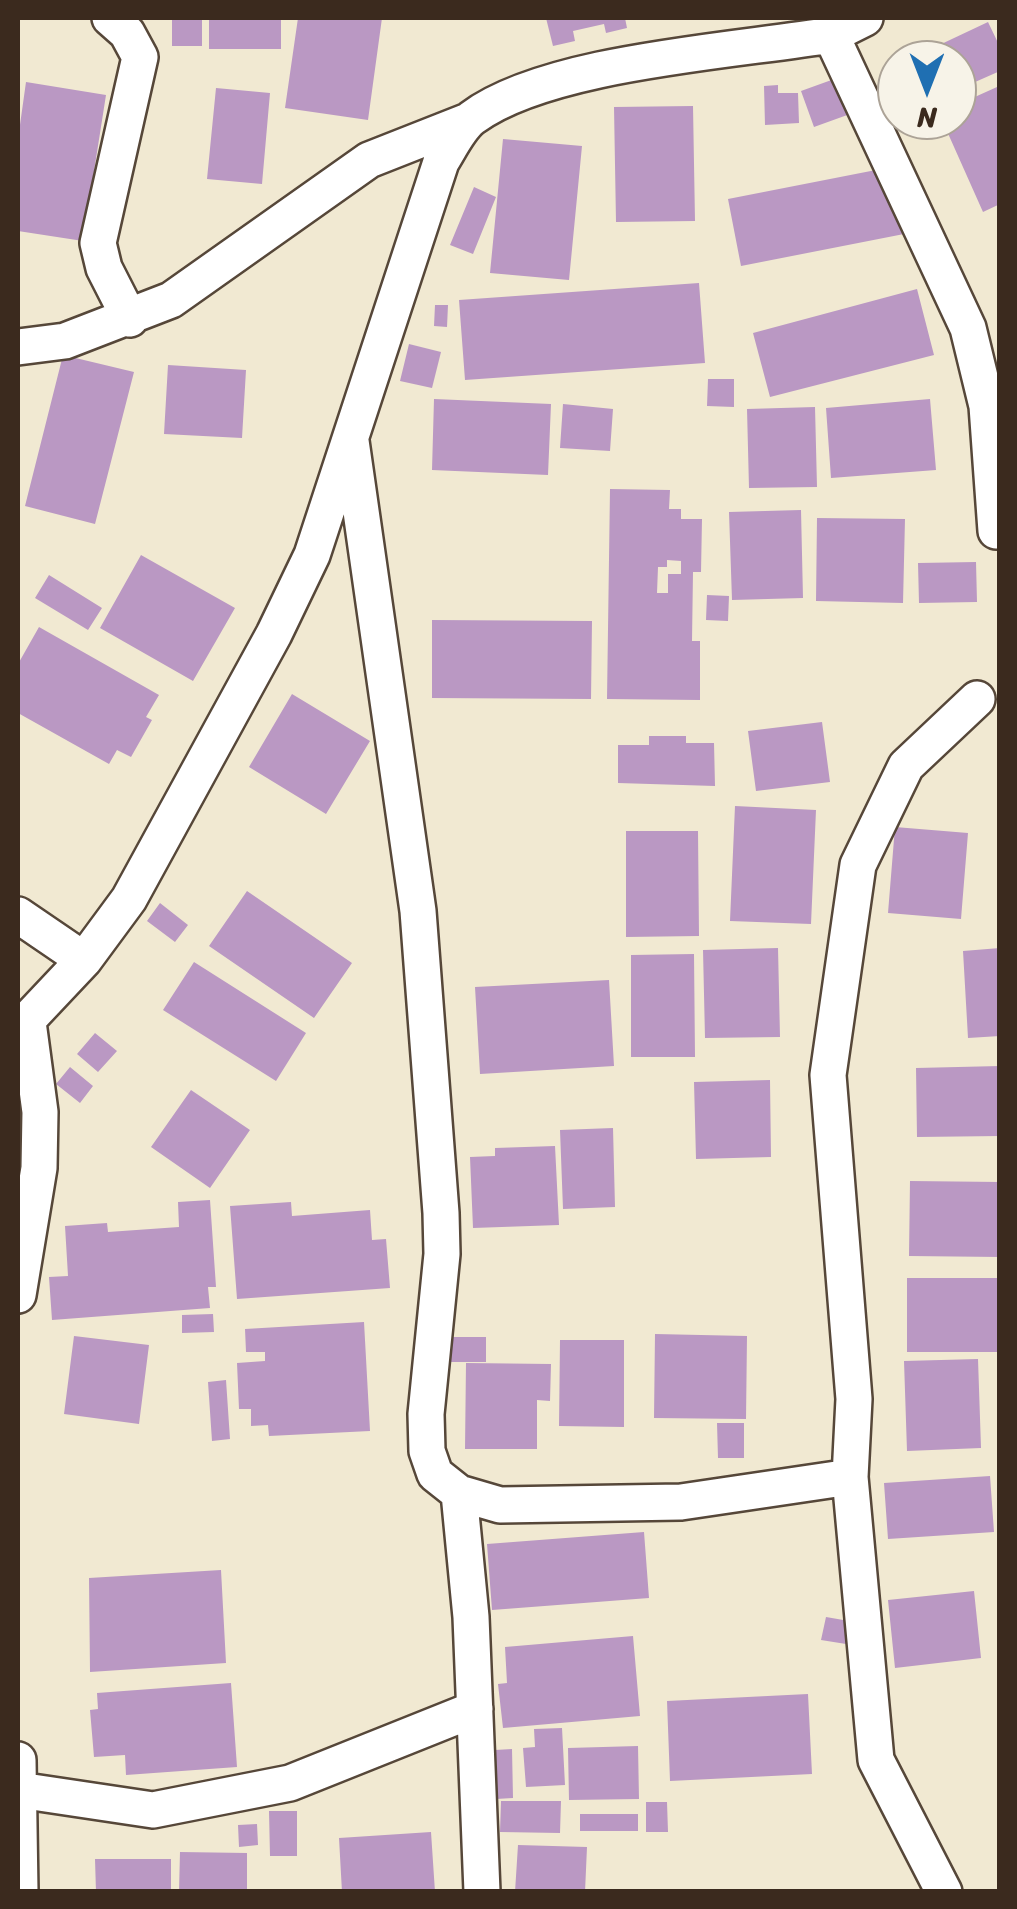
<!DOCTYPE html>
<html>
<head>
<meta charset="utf-8">
<style>
	body { margin:0 }
	#map { position:relative; width:1017px; height:1909px; overflow:hidden; background:#f1e9d2; font-family:Sriracha,sans-serif }
	canvas { display:block }
	.frame { position:absolute; inset:0; border:20px solid #3b2a1e; pointer-events:none }
	.north { position:absolute; left:877px; top:40px; width:100px; height:100px; box-sizing:border-box; background:#f7f3e8; border:2px solid #aca397; border-radius:50%; rotate:180deg; font-size:28px; font-weight:700; line-height:40px; text-align:center; color:#3b2a1e }
	.north::after { content:''; display:block; margin:auto; width:35px; height:45px; background:#1f6fb2; clip-path:polygon(50% 0,100% 100%,50% 72%,0 100%) }
</style>
</head>
<body>
<div id="map">
<canvas width="1017" height="1909"></canvas>
<div class="frame"></div>
<div class="north">N</div>
</div>
<script>
const context = document.querySelector('canvas').getContext('2d');
context.lineJoin = 'round';
function paint(path, color) { context.fillStyle = color; context.fill(path, 'evenodd'); }
function stroke(path, color, width, dash) { context.strokeStyle = color; context.lineWidth = width; context.lineCap = dash ? 'butt' : 'round'; context.setLineDash(dash || []); context.stroke(path); }
paint(new Path2D(`
	M172,18h30v28h-30z
	M209,18h72v31h-72z
	M298,18h84l-14,102 -83,-12z
	M546,18h79l2,10 -21,5 -2,-9 -31,7 2,10 -22,5z
	M988,22l12,25v24l-43,19v-30h-16l-6,-13z
	M837,78l13,36 -36,13 -13,-36z
	M26,82l80,13 -23,146 -65,-10v-92z
	M778,85v8h20l1,30 -34,2 -1,-39z
	M997,87l3,117 -17,8 -41,-92h15v-15z
	M216,88l54,5 -8,91 -55,-5z
	M693,106l2,115 -79,1 -2,-115z
	M503,139l79,7 -13,134 -79,-7z
	M881,169l13,17 10,48 -163,32 -13,-67z
	M474,187l22,10 -23,57 -23,-9z
	M699,283l6,80 -240,17 -6,-80z
	M917,289l17,66 -164,42 -17,-64z
	M435,305h13l-1,22 -13,-1z
	M409,344l32,8 -9,36 -32,-7z
	M63,355l71,17 -39,152 -70,-18z
	M168,365l78,5 -4,68 -78,-4z
	M708,379h26v28l-27,-1z
	M434,399l117,5 -3,71 -116,-5z
	M930,399l6,71 -105,8 -5,-70z
	M563,404l50,5 -3,42 -50,-3z
	M815,407l2,80 -68,1 -2,-79z
	M610,489l60,1 -1,19h12v10h21l-1,53h-8l-1,69h8v59l-93,-1zM667,560l14,1v13h-13v19h-11l1,-26h9z
	M801,510l2,88 -71,2 -3,-88z
	M817,518l88,1 -2,84 -87,-2z
	M141,555l94,53 -42,73 -93,-53z
	M976,562l1,40 -58,1 -1,-40z
	M49,575l53,33 -14,22 -53,-32z
	M707,595l22,1 -1,25 -22,-1z
	M432,620l160,1 -1,78 -159,-1z
	M39,627l120,68 -13,22 6,3 -21,37 -14,-7 -8,14 -91,-51v-49z
	M292,694l78,47 -44,73 -77,-47z
	M822,722l8,60 -74,9 -8,-60z
	M649,736h37v7h28l1,43 -97,-3v-38h31z
	M735,806l81,4 -5,114 -81,-3z
	M895,827l73,6 -7,86 -73,-6z
	M626,831h72l1,105 -73,1z
	M247,891l105,72 -38,55 -105,-72z
	M160,903l28,22 -13,17 -28,-21z
	M778,948l2,89 -75,1 -2,-88z
	M1000,948v88l-32,2 -5,-87z
	M694,954l1,103h-64v-102z
	M194,962l112,71 -30,48 -113,-71z
	M609,980l5,86 -134,8 -5,-87z
	M95,1033l22,18 -19,21 -21,-18z
	M1000,1066v70l-83,1 -1,-69z
	M70,1067l23,19 -13,17 -24,-19z
	M770,1080l1,77 -75,2 -2,-77z
	M191,1090l59,40 -40,58 -59,-41z
	M613,1128l2,79 -52,2 -3,-79z
	M555,1146l4,79 -86,3 -3,-71 25,-1v-8z
	M910,1181l90,1v75l-91,-1z
	M210,1200l6,87h-8l2,21 -158,12 -3,-43 19,-1 -3,-50 42,-3 1,9 71,-5 -1,-25z
	M291,1202l1,14 78,-6 2,30 14,-1 4,49 -153,11 -7,-93z
	M907,1278h93v74h-93z
	M213,1314l1,18 -32,1v-18z
	M364,1322l6,109 -101,5 -1,-11 -17,1v-17h-12l-2,-46 28,-2v-9h-19l-1,-23z
	M655,1334l92,2 -1,83 -92,-1z
	M74,1336l75,9 -10,79 -75,-10z
	M449,1337h37v25h-37z
	M560,1340h64v87l-65,-1z
	M978,1359l3,89 -74,3 -3,-90z
	M466,1363l85,1 -1,37 -13,-1v49h-72z
	M226,1380l4,59 -18,2 -4,-59z
	M717,1423h27v35h-26z
	M990,1476l4,56 -106,7 -4,-56z
	M644,1532l5,66 -157,12 -5,-66z
	M221,1570l5,93 -136,9 -1,-94z
	M974,1591l7,67 -86,10 -7,-68z
	M826,1617l23,4 -3,23 -25,-4z
	M633,1636l7,80 -137,12 -5,-44 9,-1 -2,-36z
	M231,1683l6,84 -111,8 -1,-20 -31,2 -4,-47 8,-1 -1,-16z
	M808,1694l4,80 -142,7 -3,-80z
	M562,1728l3,57 -39,2 -3,-39 12,-1 -1,-18z
	M638,1746l1,53 -70,1 -1,-52z
	M512,1749l1,49 -17,1 -1,-49z
	M501,1801h60l-1,32 -60,-1z
	M646,1802h21l1,30h-22z
	M269,1811h28v45h-27z
	M580,1814h58v17h-58z
	M257,1824l1,21 -19,2 -1,-22z
	M431,1832l4,60h-93l-3,-54z
	M518,1845l69,2 -2,45h-70z
	M180,1852l67,1v39h-68z
	M95,1859h76v33h-75z`), '#ba98c3');
const street = new Path2D(`
	M110,18l17,15 13,24 -42,186 6,25 26,51
	M831,35l137,293 19,78 9,125
	M18,347l47,-6 106,-41 198,-140 99,-39
	M351,441l67,470 23,302 1,41 -16,160 1,37 8,23 24,19 41,12 181,-3 169,-25 4,-78 -26,-324 30,-210 48,-99 71,-67
	M18,915l66,45
	M18,1030l66,-70 45,-61 145,-265 38,-79 129,-393c9,-14 18,-34 31,-44 75,-56 262,-67 359,-83l34,-17
	M18,1295l21,-127 1,-56 -12,-90
	M850,1477l26,283 68,132
	M459,1493l12,124 11,275
	M18,1760l2,132
	M19,1790l134,20 137,-27 185,-74`);
stroke(street, '#564739', 40);
stroke(street, '#fff', 35);
</script>
</body>
</html>
